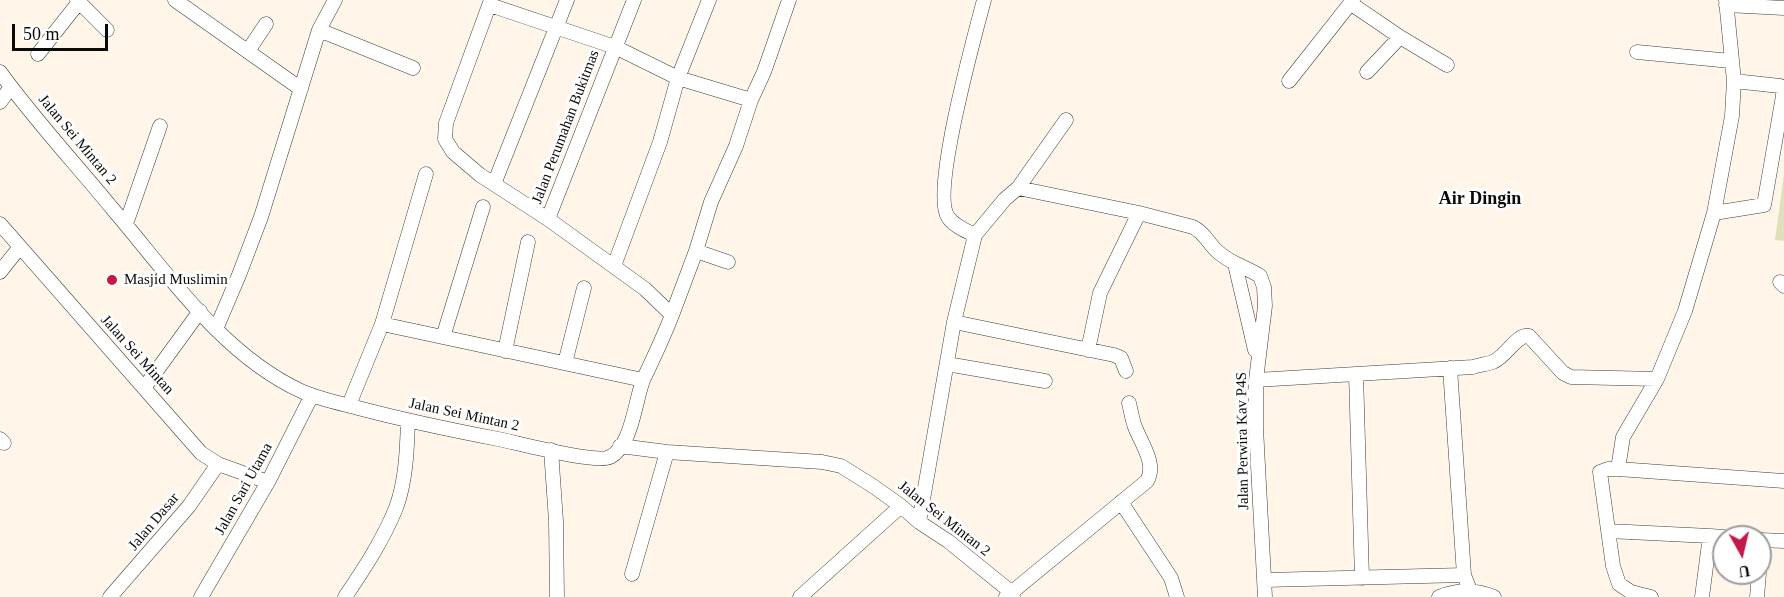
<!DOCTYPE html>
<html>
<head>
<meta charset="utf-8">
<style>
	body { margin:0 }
	#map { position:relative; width:1784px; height:597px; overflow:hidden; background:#fff5e8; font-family:"Times New Roman",serif }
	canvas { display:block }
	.north { position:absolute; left:1712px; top:525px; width:60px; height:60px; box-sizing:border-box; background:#fff; border:2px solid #9d9d9d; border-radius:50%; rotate:172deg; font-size:16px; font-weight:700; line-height:24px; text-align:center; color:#0a0a0a }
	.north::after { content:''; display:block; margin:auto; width:21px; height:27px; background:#c41849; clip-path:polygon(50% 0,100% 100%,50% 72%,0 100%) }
	.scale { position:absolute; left:12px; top:24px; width:96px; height:27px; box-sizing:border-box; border:3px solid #0a0a0a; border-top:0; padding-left:8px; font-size:18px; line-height:21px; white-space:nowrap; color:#0a0a0a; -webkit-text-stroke:4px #fff; paint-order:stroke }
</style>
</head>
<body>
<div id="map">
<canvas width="1784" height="597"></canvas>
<div class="north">U</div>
<div class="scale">50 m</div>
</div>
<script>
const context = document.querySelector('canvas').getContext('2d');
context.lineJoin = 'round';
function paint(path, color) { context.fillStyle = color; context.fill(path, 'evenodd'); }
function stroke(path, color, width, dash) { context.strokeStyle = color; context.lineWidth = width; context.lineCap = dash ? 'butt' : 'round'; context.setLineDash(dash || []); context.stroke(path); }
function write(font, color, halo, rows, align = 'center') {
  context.font = font + ' "Times New Roman",serif'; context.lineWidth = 6; context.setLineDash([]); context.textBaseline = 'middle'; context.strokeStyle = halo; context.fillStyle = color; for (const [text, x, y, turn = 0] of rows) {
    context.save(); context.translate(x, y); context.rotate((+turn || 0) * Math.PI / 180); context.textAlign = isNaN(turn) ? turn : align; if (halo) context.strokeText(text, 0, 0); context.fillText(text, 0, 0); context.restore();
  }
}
paint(new Path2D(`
	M1784,174v67l-9,-1z`), '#dee1b8');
const minor = new Path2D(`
	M77,0l30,30
	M175,0l126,89
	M1350,3l50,34 47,28
	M490,5l125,42 63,31 73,22
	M1726,5l58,3
	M319,30l94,38
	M248,51l18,-27
	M1637,52l94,9
	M38,54l41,-52
	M0,72c34,47 74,90 111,135 56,65 110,147 190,184 18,8 38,12 57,17 46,12 93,22 140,31 20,4 97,25 112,18 23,-12 25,-59 34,-79 10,-21 20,-42 28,-63l-27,-26 -97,-70 -68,-44 -27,-23 -8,-13 1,-16 45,-123
	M1367,72l33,-35
	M1289,81l64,-81
	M0,102l11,-15
	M494,184l73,-184
	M1018,188l121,25 54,14c12,6 15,16 24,24 12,12 29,16 43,25l4,11 1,19 -9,74v48l9,169
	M1714,213l50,-8 19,-109v-6l-3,-4 -46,-5
	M548,219l86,-219
	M0,224l201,229 17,11 50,18
	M126,224l34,-98
	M975,235c-9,-4 -21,-9 -27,-18 -17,-24 27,-183 36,-217
	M696,251l32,11
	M1235,264l20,86
	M614,266l46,-124 18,-64 31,-78
	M0,272l19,-24
	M1780,282l4,4
	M672,315l24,-64 15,-49 25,-56 15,-46 13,-28 25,-72
	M954,322l160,33 7,3 5,13
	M382,324l261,56
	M216,329l23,-54 22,-58 58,-187 16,-30
	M443,337l40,-130
	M1088,350l12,-57 39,-80
	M505,351l23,-109
	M565,363l19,-75
	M947,364l98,17
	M1450,368l14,207
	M1356,374l6,204
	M1256,380l217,-13c6,-2 14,-3 20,-5 15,-7 23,-28 36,-26l34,37 8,4 86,2
	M144,388l56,-77
	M349,405l33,-81 44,-150
	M0,439l4,4
	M620,446l47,6 155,10 19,4 32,20 28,20 18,16 29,19 63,51 2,5
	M551,450l5,71 1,76
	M1618,469l5,-32 34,-58 28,-68 29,-98 18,-97 2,-35 -8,-81
	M1121,502l50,76 6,19
	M919,522l35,-200 21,-87 30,-36 13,-11 48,-68
	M1608,531l102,5
	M1760,540l24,1
	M1760,560l2,-20
	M632,574l35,-122
	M1265,580l199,-5 6,15
	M110,597l79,-91 29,-42
	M201,597l67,-115 44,-87
	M345,597c19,-28 38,-57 51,-89 10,-27 11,-58 12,-87
	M800,597l101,-91
	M1006,597l141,-116c10,-17 -6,-38 -12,-54 -3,-8 -4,-16 -6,-24
	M1439,597c20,-8 35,-8 55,0
	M1651,597l-20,-5 -12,-8 -6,-18 -13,-94 8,-3h10l166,12
	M1702,597l8,-61 14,1
	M1757,597l2,-24`);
stroke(minor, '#3d3d3d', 15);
stroke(minor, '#fff', 14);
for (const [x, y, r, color] of [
	[112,280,6,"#c41849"]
]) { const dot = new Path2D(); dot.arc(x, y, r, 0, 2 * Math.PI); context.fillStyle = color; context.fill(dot); stroke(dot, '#fff', 2); }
write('15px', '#0a0a0a', '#fff', [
	["Jalan Perumahan Bukitmas",566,127,-69],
	["Jalan Sei Mintan 2",77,140,50],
	["Jalan Sei Mintan",137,355,48],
	["Jalan Sei Mintan 2",464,415,12],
	["Jalan Perwira Kav P4S",1243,441,-91],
	["Jalan Sari Utama",244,489,-61],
	["Jalan Sei Mintan 2",944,519,38],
	["Jalan Dasar",154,522,-50]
]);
write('15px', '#0a0a0a', '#fff', [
	["Masjid Muslimin",124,280]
], 'left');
write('bold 18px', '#0a0a0a', '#fff', [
	["Air Dingin",1480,199]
]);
</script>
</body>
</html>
